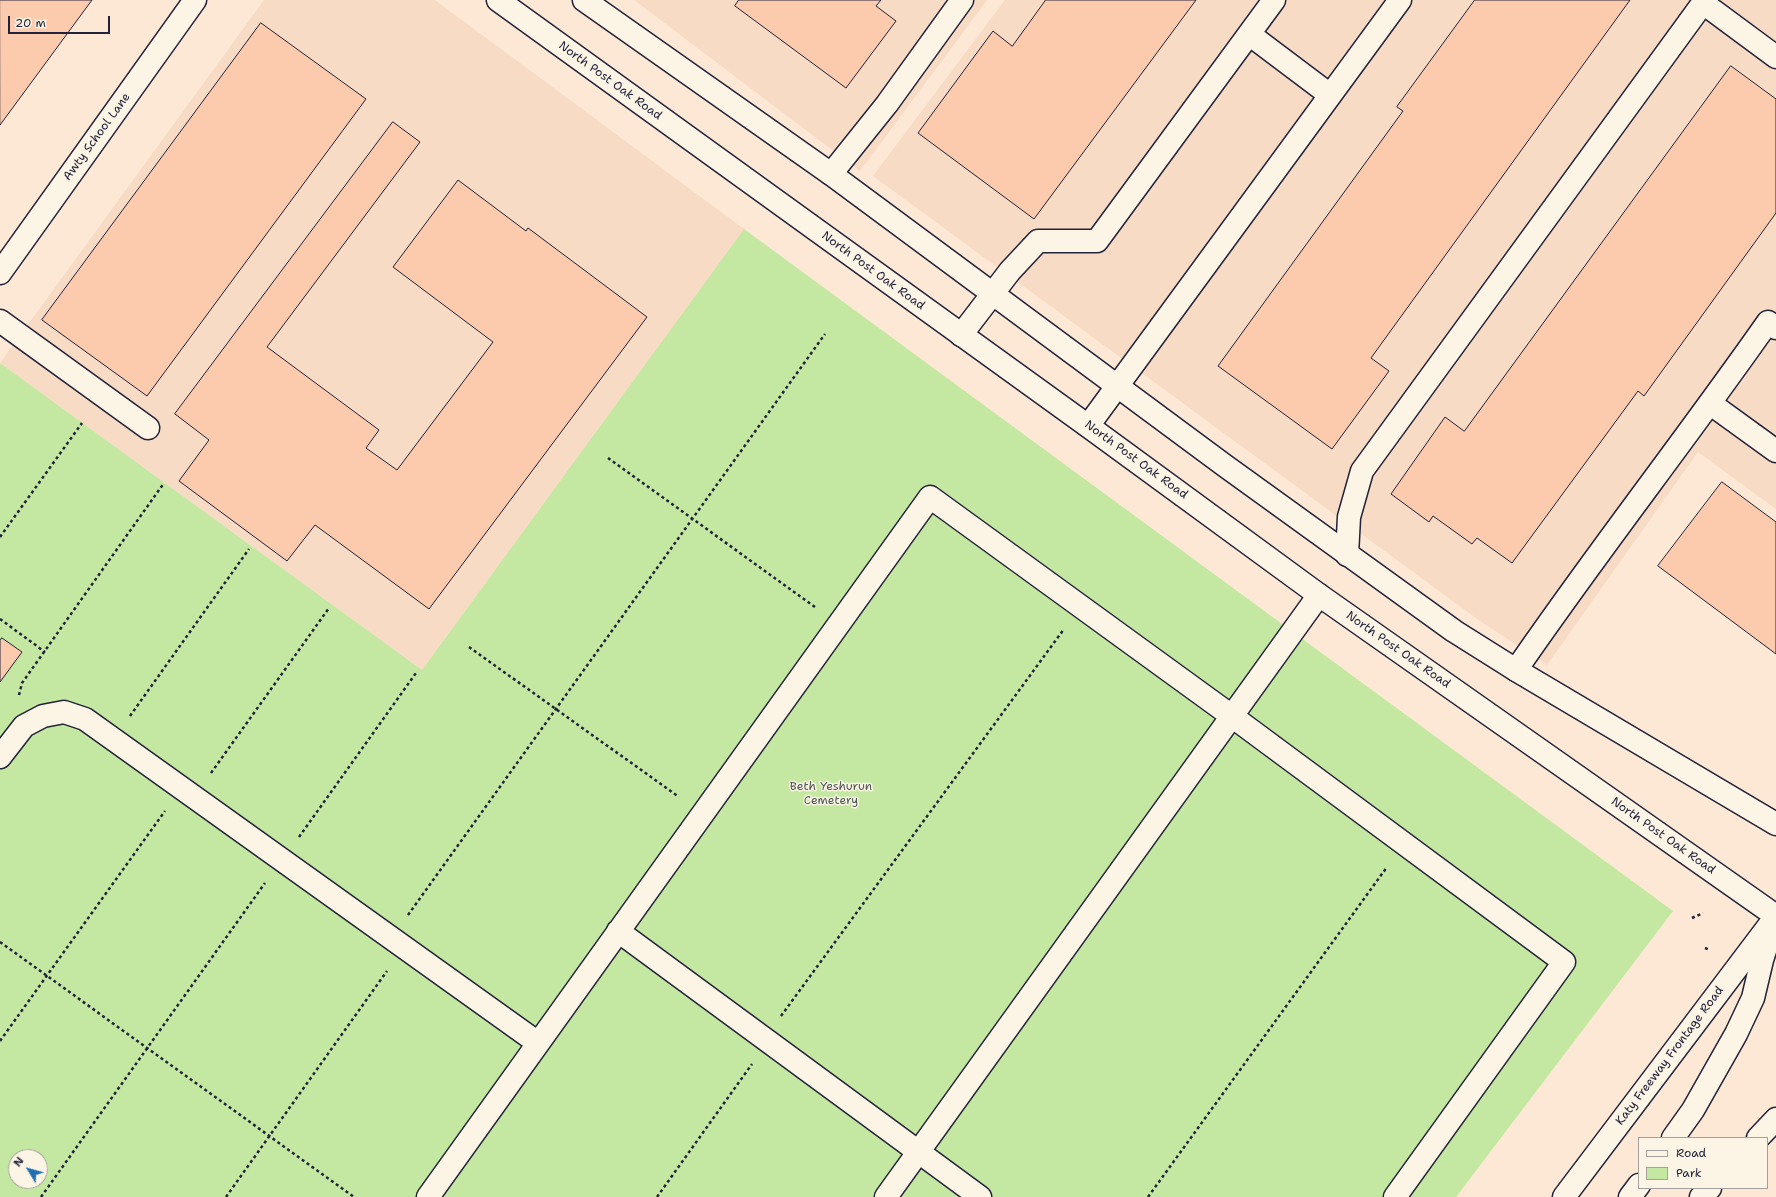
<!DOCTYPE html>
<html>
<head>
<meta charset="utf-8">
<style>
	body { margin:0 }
	#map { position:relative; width:1776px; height:1197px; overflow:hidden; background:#fce8d4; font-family:"Shantell Sans",sans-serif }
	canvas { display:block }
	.legend { position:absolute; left:1638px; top:1137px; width:130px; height:52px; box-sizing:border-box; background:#fcf5e5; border:1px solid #a5a1a1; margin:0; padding:5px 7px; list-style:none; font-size:12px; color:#22223b }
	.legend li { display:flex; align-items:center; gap:8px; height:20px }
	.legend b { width:20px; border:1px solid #a5a1a1 }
	.north { position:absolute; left:8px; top:1149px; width:40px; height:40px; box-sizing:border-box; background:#fcf5e5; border:1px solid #a5a1a1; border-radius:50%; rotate:307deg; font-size:11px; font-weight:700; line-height:16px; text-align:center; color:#22223b }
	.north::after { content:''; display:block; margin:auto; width:14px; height:18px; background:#1f6fb2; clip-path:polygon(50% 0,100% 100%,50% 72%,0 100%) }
	.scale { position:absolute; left:8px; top:16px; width:102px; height:18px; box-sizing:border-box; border:2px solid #22223b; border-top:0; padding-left:5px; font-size:12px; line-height:14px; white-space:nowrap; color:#22223b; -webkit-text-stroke:3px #fcf5e5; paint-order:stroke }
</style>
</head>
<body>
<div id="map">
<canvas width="1776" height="1197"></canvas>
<ul class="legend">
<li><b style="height:5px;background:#fcf5e5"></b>Road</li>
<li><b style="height:11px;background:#c4e8a1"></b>Park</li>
</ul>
<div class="north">N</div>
<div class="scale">20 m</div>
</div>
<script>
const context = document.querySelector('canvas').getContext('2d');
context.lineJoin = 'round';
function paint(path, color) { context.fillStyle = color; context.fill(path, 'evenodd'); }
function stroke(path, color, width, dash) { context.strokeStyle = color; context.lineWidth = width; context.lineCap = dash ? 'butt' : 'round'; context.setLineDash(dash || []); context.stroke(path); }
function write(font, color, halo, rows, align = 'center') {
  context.font = font + ' "Shantell Sans",sans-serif'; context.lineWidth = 3; context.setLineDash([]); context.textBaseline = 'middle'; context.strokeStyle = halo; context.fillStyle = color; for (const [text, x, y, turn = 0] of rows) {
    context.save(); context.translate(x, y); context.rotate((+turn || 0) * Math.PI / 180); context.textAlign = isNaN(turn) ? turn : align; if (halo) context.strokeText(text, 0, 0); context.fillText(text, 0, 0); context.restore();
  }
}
paint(new Path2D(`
	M264,0h171l309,229 -322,441 -422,-307z
	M634,0h353l-127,171z
	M1005,0h771v509l-78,-57 -151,213 -67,-44 -607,-445z`), '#f8dbc5');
paint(new Path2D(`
	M744,229l929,682 -217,286h-1456v-834l422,307zM16,1157h24v24h-24z`), '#c4e8a1');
const building = new Path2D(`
	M0,0h92l-92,125z
	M739,0h142l-5,6 20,15 -50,67 -111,-82z
	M1046,0h150l-162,219 -116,-86 75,-102 19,15z
	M1475,0h155l-259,358 18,13 -57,78 -114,-83 185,-255 -6,-4z
	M261,23l105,76 -219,297 -105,-76z
	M1731,66l45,33v114l-132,183 -6,-5 -126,172 -35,-25 -5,6 -39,-28 -4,6 -38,-28 54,-77 19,14z
	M393,122l27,20 -153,205 112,83 -13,18 31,22 96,-128 -100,-75 65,-87 68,51 2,-3 119,89 -218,292 -114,-84 -28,36 -108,-80 30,-41 -34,-26z
	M1722,482l54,40v132l-118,-88z
	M2,638l20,14 -22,30v-41z`);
paint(building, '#fccaac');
stroke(building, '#22223b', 1);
const minor = new Path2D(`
	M1249,34l81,61
	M831,174l56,-70 75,-104
	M0,273l195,-273
	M0,321l148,107
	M961,335l49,-64 28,-30h59l177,-241
	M1711,404l65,47
	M1088,426l312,-426
	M1347,555l2,-38 13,-46 341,-468 73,54
	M1516,670c81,-118 170,-231 252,-348l8,6
	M0,757l24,-31 19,-10 21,-4 21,7 453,324
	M618,931l362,266
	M428,1197l502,-700 303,220 331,245 -169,235
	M886,1197l433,-602`);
const major = new Path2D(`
	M498,0l590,426 231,169 457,321
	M584,0l247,174 393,291 230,166 62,39 260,154
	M1564,1197l210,-278`);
const highway = new Path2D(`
	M1673,1138l20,-28 43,-76 17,-36 9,-38 14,-44
	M1758,1138l18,-19
	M1630,1197l9,-12
	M1701,1197l9,-9`);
stroke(minor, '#22223b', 25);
stroke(major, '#22223b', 25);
stroke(highway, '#22223b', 25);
stroke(new Path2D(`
	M608,458l207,149
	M0,537l82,-114
	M0,619l45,33
	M469,647l210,150
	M19,695l3,-12 142,-200
	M130,716l119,-167
	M211,773l118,-165
	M299,837l117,-164
	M408,915l417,-581
	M1692,918l11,-5
	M0,942l354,255
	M1705,948l5,2
	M781,1016l283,-387
	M0,1041l165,-230
	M41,1197l224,-314
	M226,1197l161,-226
	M657,1197l95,-133
	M1148,1197l239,-330`), '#22223b', 2.5, [3, 3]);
stroke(minor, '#fcf5e5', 22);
stroke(major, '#fcf5e5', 22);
stroke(highway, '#fcf5e5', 22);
write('12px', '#22223b', '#fcf5e5', [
	["North Post Oak Road",610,81,36],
	["Awty School Lane",97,137,-54],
	["North Post Oak Road",873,271,36],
	["North Post Oak Road",1136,460,36],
	["North Post Oak Road",1398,650,35],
	["North Post Oak Road",1663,836,35],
	["Katy Freeway Frontage Road",1670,1056,-53]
]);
write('12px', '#4a5454', '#fcf5e5', [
	["Beth Yeshurun",831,787],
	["Cemetery",831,801]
]);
</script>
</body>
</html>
